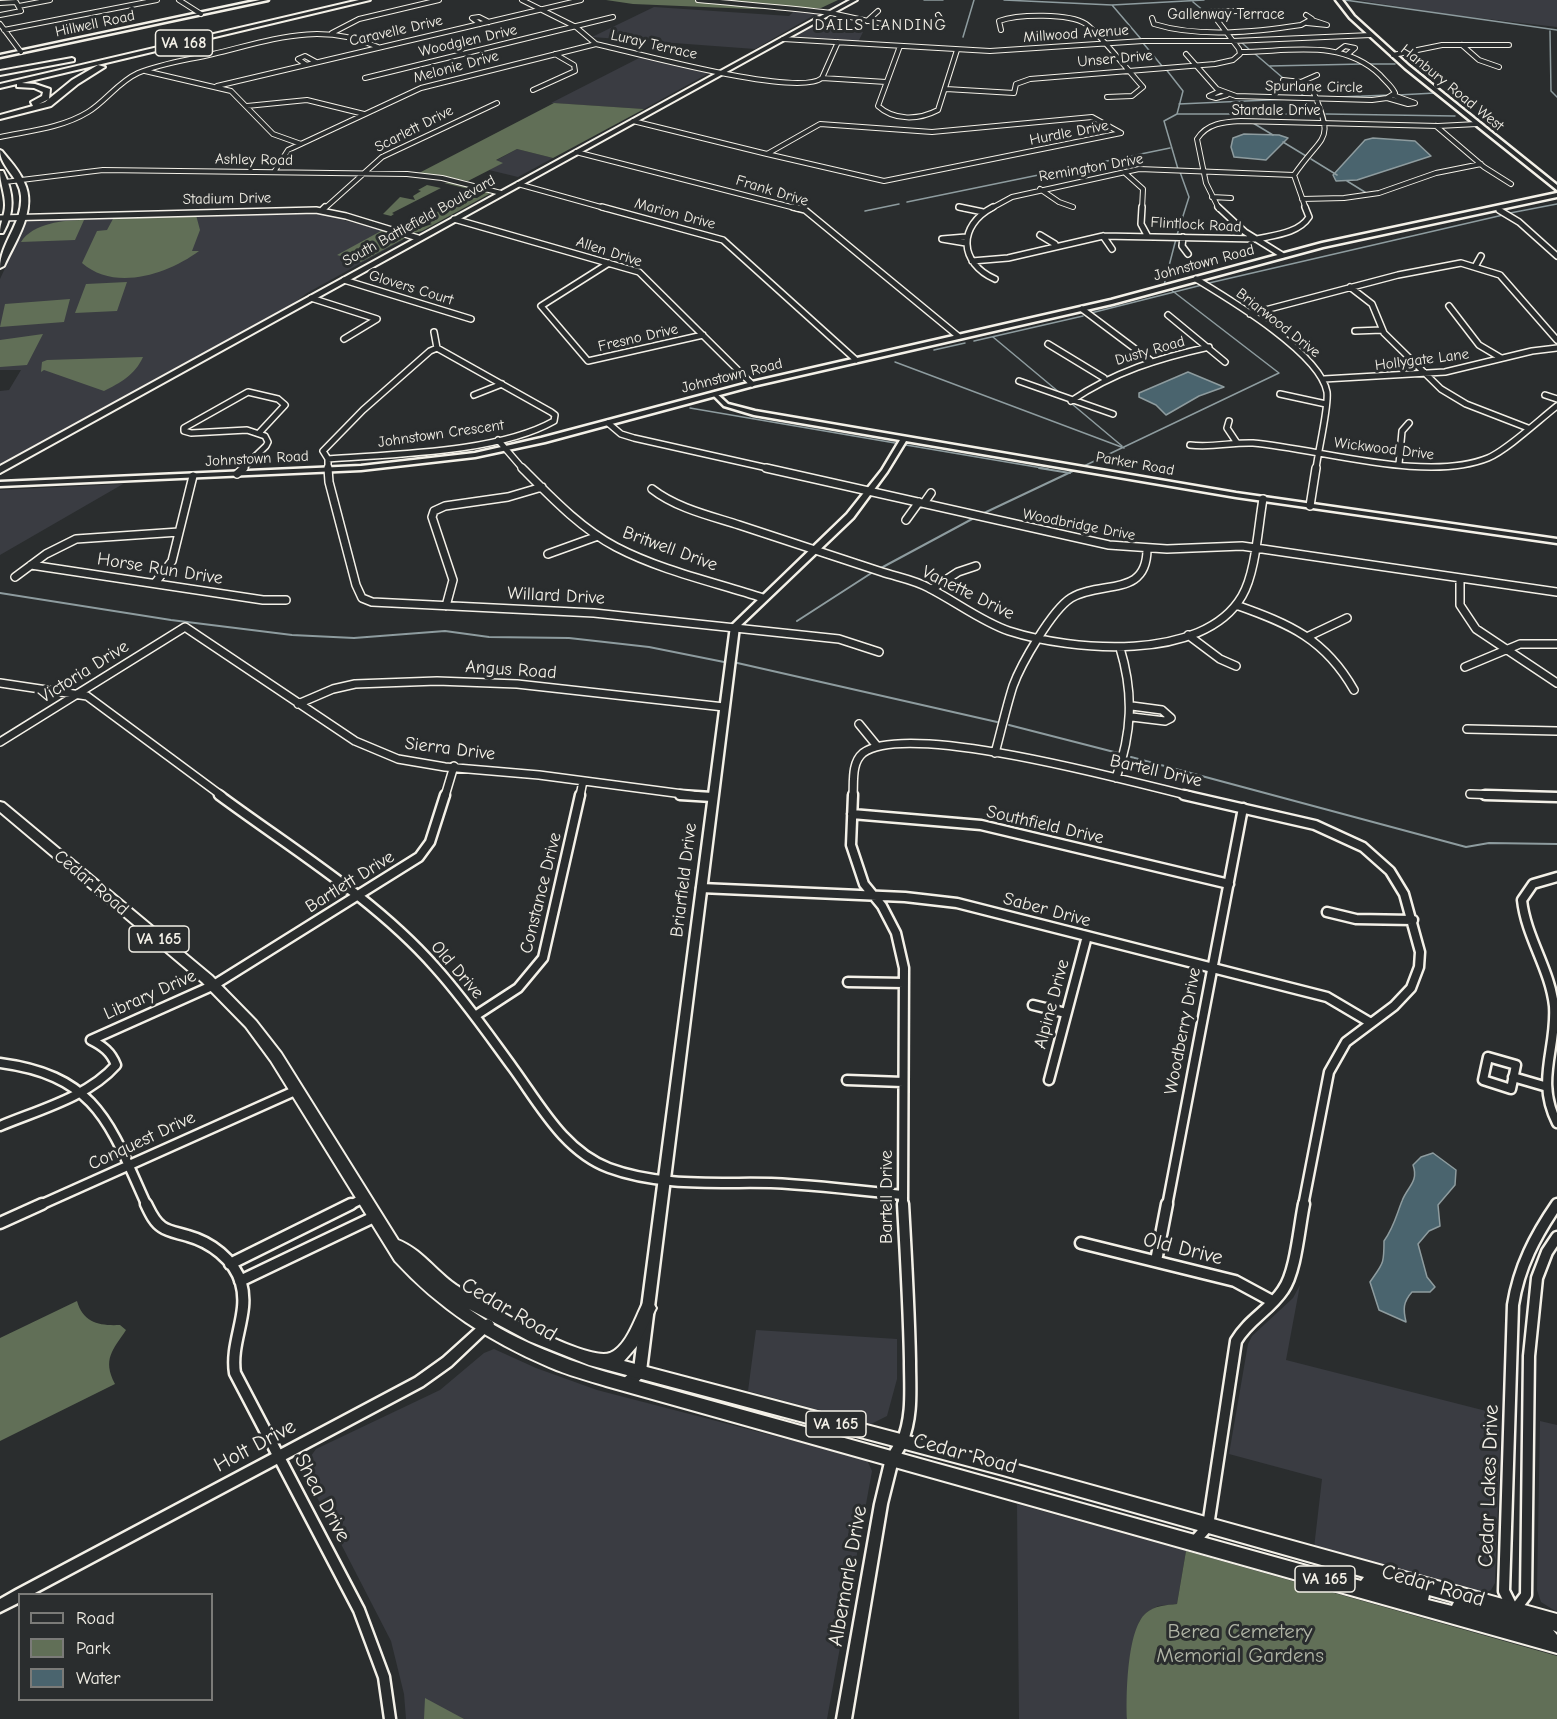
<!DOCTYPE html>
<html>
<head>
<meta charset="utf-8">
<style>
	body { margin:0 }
	#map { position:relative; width:1557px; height:1719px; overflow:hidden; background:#2a2d2e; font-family:"Comic Neue",sans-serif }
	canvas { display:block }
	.legend { position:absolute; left:18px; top:1593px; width:195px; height:108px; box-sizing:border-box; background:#2a2d2e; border:2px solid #7b7b78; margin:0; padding:8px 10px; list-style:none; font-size:18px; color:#f4f1e8 }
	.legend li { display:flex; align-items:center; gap:12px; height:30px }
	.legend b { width:30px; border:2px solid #7b7b78 }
</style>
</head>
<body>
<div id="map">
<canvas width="1557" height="1719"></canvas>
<ul class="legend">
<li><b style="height:8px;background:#2a2d2e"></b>Road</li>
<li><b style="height:16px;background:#616f57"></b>Park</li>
<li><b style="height:16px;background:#4a646e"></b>Water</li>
</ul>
</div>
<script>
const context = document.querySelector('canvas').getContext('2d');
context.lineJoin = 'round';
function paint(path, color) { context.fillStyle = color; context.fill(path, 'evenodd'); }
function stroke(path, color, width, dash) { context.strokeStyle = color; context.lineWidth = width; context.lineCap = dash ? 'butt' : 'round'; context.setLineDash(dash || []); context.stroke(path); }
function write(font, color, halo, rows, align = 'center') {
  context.font = font + ' "Comic Neue",sans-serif'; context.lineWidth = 6; context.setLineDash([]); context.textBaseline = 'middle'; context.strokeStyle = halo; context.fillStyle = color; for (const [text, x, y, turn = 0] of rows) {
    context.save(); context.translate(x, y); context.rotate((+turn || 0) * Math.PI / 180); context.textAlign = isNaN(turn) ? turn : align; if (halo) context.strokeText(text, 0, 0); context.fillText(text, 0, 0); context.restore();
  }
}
paint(new Path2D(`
	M1358,0h199v27l-113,-13z
	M654,7l135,9 5,-5 22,3 -61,35 -163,-12z
	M809,24l52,3 2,5 -6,12 -74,-5z
	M641,57l68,16 -65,36 -93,-6z
	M517,149l36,9 -35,19 -29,-7 13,-7 -7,-2z
	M314,212l89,24v4l-96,53 -13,10 -294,161v-73l9,-1 12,-20h-21v-91l27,-58 9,-3z
	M123,484l-123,71v-65z
	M1300,1285l-14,75 212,54 2,36 -5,133 -4,7 -9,4 -168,-46 8,-69 -93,-25 19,-110 4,-8 41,-38z
	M756,1330l141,9v40l-10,37 -16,8 -123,-33z
	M494,1349l42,19 61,22 270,70 5,11 -45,248h-421l-2,-25 -13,-53 -85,-165v-13l10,-14 124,-59 44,-37z
	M1540,1421l17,4v187l-16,-10 -4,-12z
	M1017,1504l169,47 -9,53 -19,2 -12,7 -7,9 -10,54 -2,43h-108z`), '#3a3c42');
paint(new Path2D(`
	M606,0h232l-17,8 -69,1 -119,-5z
	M554,103l90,6 -91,49 -36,-9 -21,11 7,3 -35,18 -49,-8z
	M453,182l38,11 -69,38 -9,2 -10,-3 5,-3 4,4 20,-7 -11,-4 22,-11 -3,-1 25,-13 12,3 8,-5 -41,-10z
	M427,185l14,3 -49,25 2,1 -3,2 -8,-2 17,-17 15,3 -2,-4 8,-5 -3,-1z
	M196,215l4,15 -8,21h7c-31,23 -84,41 -117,12l15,-32 10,-1 7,-13z
	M84,220l-9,20 -54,2c12,-19 43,-22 63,-22z
	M381,231l26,6 -46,25 -24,-7z
	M127,282l-10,29 -42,2 11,-29z
	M70,299l-6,23 -64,5 5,-23z
	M43,334l-16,31 -27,2v-27z
	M143,357c-8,18 -23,26 -39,34l-60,-21 -3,2 1,-10 5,-2z
	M77,1301c6,22 23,25 43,24l6,5c-13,20 -24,29 -11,54l-115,57v-103z
	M1186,1551l371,105v63h-430c-1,-24 0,-90 19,-106 8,-7 20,-8 31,-9z
	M425,1698l39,21h-40z`), '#616f57');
const water = new Path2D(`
	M1244,134l35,1 9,3 -22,22 -32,-3 -3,-10 2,-9z
	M1373,138l42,3 16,15 -74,24 -21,1 -3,-6 32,-35z
	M1188,372l36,15 -25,9 -33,19 -10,-10 -17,-8v-4z
	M1433,1153l23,17 -1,15 -17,20 2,21 -11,5 -11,13 9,33 8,10 -5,5h-18c-9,10 -9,17 -6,30l-27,-12 -9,-28c13,-19 14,-17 14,-41 10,-14 12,-25 18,-40 5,-14 17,-19 11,-36l8,-8z`);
paint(water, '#4a646e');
stroke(water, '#8e9c9f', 1.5);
stroke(new Path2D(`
	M924,0h19
	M1004,0l108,5 92,-5
	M1345,0l212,30
	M1193,2l22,18
	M1112,5l29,34
	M1550,31l1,60 6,6
	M963,37l11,-37
	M1241,42l10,9
	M1143,43l19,23
	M1254,53l29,25
	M1370,64h25
	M1269,66l94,-2
	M1165,68l18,23 -6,23
	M1287,81l18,16
	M1398,95l37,-2
	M1338,97l52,-2
	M1305,99l6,15
	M1179,104l111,-5
	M1326,114l129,2
	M1253,123l20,12
	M1283,142l23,14
	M1311,159l26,16
	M1178,169l-14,-48 13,-7h142
	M1347,181l21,13
	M907,202l263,-54
	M865,211l34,-7
	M1510,213l47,-9
	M1177,235l12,-38 -9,-25
	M1209,283l294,-68
	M1164,285l12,-46
	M1091,313l111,-28
	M993,337l67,56
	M974,341l109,-25
	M934,350l31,-7
	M895,362l229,86
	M1072,404l50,42
	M690,408l205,35
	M906,445l142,24
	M1084,466l195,-93 -109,-84`), '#8e9c9f', 1.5);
stroke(new Path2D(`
	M1039,468l31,5
	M982,514l93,-44
	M881,568l93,-50
	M0,593l171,27 121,15 62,3 91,-7 44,6 80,1 80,9 75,15
	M797,621l76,-49
	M733,662l264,60
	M1009,725l109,28
	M1131,757l335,90 23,-4 68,1`), '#8e9c9f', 2);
const minorFar4 = new Path2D(`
	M179,0l22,14
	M522,0l54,27 20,17c37,8 201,54 226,34l16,-36
	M698,0c42,4 84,7 125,12 36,4 85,25 119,9l-4,-6
	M0,3l16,-1 5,9 -21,4
	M19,6l31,-6
	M1211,12l27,-1
	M1152,18l2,6c45,14 101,8 147,1l11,-6 -6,-4
	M867,21l11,-10
	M1307,23l20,2 -15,-5
	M0,24l21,28
	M480,24l-8,-6 7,-1 10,5
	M4,30l153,-30
	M1001,30l-2,-9c19,-7 70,-8 87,3 15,11 43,48 57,63l-11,9 -25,1
	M332,33l27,-14 80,-19
	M783,39l207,12 153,-10h90l138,-6
	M1462,45l17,15 20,7
	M900,46l-22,60c16,15 41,14 60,4l19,-60
	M1337,52l8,-6 10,2 -7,6
	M1186,54l31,35 19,7 136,4 15,-2 8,-5c-3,-7 -10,-12 -15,-18 -39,-37 -91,-23 -140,-23
	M1393,55l49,-10h67
	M305,64l-7,-5 7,-3 11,6
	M145,71l86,20 42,43 28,10
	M365,78l248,-61
	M822,78l64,4
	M1283,80l18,2 11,6c23,57 13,42 -18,87l12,34
	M1301,82l16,-7
	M217,86l364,-86
	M946,89l68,4 2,-9 14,-5 185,-15 18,-4 7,-6 -1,-5 -28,-37
	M533,90l42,-19 -1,-6 -19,-11
	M1220,91l-11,5 7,2 11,-3
	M1387,98l21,6 7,-1 -22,-8
	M247,106l60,-6 57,14
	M1092,117l29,16 -237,48 -117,-27 53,-30 112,8z
	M633,121l134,33
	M1436,126l48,41 27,17
	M0,137c29,-6 62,-9 88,-25 18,-11 30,-30 50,-39 24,-10 50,-13 75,-19 59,-14 106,-33 165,-7
	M576,152l223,57
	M274,172l14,-22 133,-62 175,-44
	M1124,172l19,17 -1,20
	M5,182l98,-12 304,4 35,4 59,15
	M518,184l90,25
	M1040,189l19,13 14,5
	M1212,197l19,1
	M1302,199l42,-1 35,-5 57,-20 45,-9
	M959,207l8,2
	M324,209l58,-52 115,-54
	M990,209l22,-12 127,-28 155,6
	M1219,209l-13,-26 -9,-44c10,-16 27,-17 44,-18l197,5 39,-2`);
const minorFar3 = new Path2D(`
	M602,207l121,33 133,120
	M793,207l12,3 153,126
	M959,207l24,5
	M993,207c-36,19 -34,56 2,72
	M1142,207l-1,17 6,11
	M1218,207l27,25 37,23
	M322,210l3,-3
	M1499,210l20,12 38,34
	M0,218l316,-8 30,6 72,22
	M454,219l185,53 113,112
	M1040,235l15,9
	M1103,236l9,13
	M966,237l-24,2 24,4
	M1183,237l-1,9 6,8
	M972,261l36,-3 95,-22 154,3c18,-4 42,-6 52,-22l-4,-10
	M609,263l-68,43 47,55 115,-26
	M1476,265l5,-9
	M1196,279c33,20 124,74 131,113 2,15 -9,59 -11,77
	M344,280l127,39
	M1350,287l22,17 12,29 57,56 25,15 62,24
	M311,298l66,21 -33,20
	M1449,306l30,39 22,13
	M1082,309l68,51
	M1250,314l148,-39 63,-12 39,12 57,65
	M1168,315l57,47
	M1355,331l27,-1
	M434,332l3,16
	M1048,344l56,34
	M1324,379l121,-7 87,-21 25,-3
	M1019,381l94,33
	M1280,394l46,10
	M474,395l28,-11
	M1545,395l12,4
	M1071,401c43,-29 88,-43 138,-54
	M1229,421l-2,7 10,15
	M608,423l13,11 13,4 138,31
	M498,440l25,29
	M1190,445c22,3 42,-3 63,-2 68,6 173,40 235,15 19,-8 51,-38 69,-52
	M328,459c65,-5 169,-6 226,-38l1,-6 -4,-3 -114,-64
	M1399,464l3,-33 7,-8
	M242,469l24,-23 2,-4 -3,-6 -18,-6 -56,3 -7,-2v-3l64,-36 30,7 7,6 -26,28
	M328,469v-10l-5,-8 40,-41 67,-59 7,-3`);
const minorFar2 = new Path2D(`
	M328,468l1,14 27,103 6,13 10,4 222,11 245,26 40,13
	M522,468c28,28 58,60 94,79 46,24 98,35 147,51
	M766,468l343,77 58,4 75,-3 315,46
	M237,474l7,-6
	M652,489c24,19 59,27 87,36 48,16 95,31 143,47 15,5 33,8 47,16 26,13 53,34 80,43 62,20 194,32 233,-35 14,-24 16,-69 21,-97
	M924,503l7,-10
	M1310,506l6,-38
	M906,520l13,-18
	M548,554l50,-18
	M31,565l232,35h23
	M15,577l31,-23 30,-15 103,-7
	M1460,578v27l16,24 81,54
	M155,583l17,-22 21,-85
	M932,589l26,-17 18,-6
	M1236,605c54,19 89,34 118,85
	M446,606l7,-26 -21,-63 2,-6 11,-5 63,-9 34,-10
	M1188,635l32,24 16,7
	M1309,636l38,-18
	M1465,667l55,-23h37
	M0,683l87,13 135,100
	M298,704l35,-15 22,-5 82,-3 80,3 207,23
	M1132,706l30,4 9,8 -6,3 -33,-4
	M859,724l18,22
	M1467,729l90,2
	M0,742l185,-115 170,114 43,18 47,8 94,8 159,21
	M995,753c6,-22 11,-45 18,-67 8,-22 39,-76 58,-88 30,-18 76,0 76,-49
	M1116,778c16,-45 18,-84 4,-130
	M1470,794l58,2
	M445,796l9,-30
	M580,796l3,-15
	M853,796c1,-14 -2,-33 10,-43 45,-33 269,29 327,43`);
const minorFar1 = new Path2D(`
	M219,795c73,54 156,104 216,172 29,32 53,67 78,101 27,37 51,83 96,100 51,19 109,14 162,15 44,2 87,7 131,12
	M680,795l32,2
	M853,795l-2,50 13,39 18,22 14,27 8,35 -1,238
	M1184,795l131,30 48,22 27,24 14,23 16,58 -1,15 -8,21 -17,18 -48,36 -17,30 -26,134
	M1485,795l72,2
	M852,814l129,11 248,59
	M1557,877l-24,7 -11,16c4,37 28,69 32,106 3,43 -19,74 3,117
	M701,888l204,9 52,6 370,94 44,26
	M1327,912l29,7 57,1
	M848,982l56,1
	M1033,1005l33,8
	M475,1016l43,-28 25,-30 37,-163
	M1488,1057l28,8 -5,24 -28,-9z
	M0,1063c98,13 110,62 147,143
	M1513,1077l31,9
	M847,1080l56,2
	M1049,1080l38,-144
	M0,1126c38,-16 88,-29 116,-61 -5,-13 -13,-19 -25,-25l123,-55 205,-128 11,-15 15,-47
	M38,1206l259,-116
	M348,1206l16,-8
	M1167,1206l76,-398`);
const minor = new Path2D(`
	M146,1204c4,8 8,18 16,23 7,5 17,6 26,9 22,6 46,23 53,47 9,30 -11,59 -6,90l124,237 25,67 6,42
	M1557,1204c-22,32 -38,63 -44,101l-9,286 10,20 12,-16 3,-239 8,-78 10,-26 10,-15
	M0,1223l42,-19
	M1081,1243l154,38 37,20
	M1156,1261l11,-57
	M230,1264l121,-60
	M240,1281l136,-65
	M902,1442c11,-26 8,-53 8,-81 -1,-53 -4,-105 -7,-157
	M1194,1542l14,-16 28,-185c12,-21 34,-31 47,-51 13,-18 16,-62 21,-86`);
const tertiary = new Path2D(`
	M260,0h8l-268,57v-2z
	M715,392l13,12 27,7 481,82 321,46v4l-321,-46 -330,-56 -19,31 -34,46 -114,109 -93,744c-4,8 -15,20 -24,17l-2,-4 2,-4 12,-11 97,-743 116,-112 35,-44 18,-30 -146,-25 -30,-9 -12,-12z
	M488,1319l4,2 2,3 -2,3 -41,39 -28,20 -390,208h-13v8l-20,10v-13l16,-9 399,-212 28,-20 41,-37z
	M902,1437l4,1 2,4 -10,18 -11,44 -36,215h-14l38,-215 11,-46 12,-20z`);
const secondary = new Path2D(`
	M1336,0h6l12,16 55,50 148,119v5l-152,-122 -55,-50z
	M1557,193v4l-234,50 -211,57 -359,82 -208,56 -70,15 -114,13 -361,16v-4l361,-16 114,-13 66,-15 211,-56 359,-82 211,-57z`);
const primary = new Path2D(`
	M850,0h7l-857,473v-7z
	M0,150l2,1c8,10 17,19 22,31 14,28 -9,59 -20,84l-4,2c0,-25 23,-45 21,-72 -1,-18 -21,-29 -21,-46z
	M0,171h3c11,22 12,41 0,62h-3c0,-10 5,-18 5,-28 0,-12 -5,-22 -5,-34z
	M0,802l4,1 208,173 44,45 25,32 117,187c23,9 38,31 58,45 24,16 129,77 154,68 17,-7 25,-35 33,-50l5,-1 5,1 3,5 -19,38 -13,15 379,100 554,153v18l-4,-2 4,5v18l-951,-267c-19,-6 -39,-11 -57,-19 -60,-26 -110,-58 -154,-106l-124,-200 -25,-34 -44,-45 -202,-170zM469,1309l60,32 60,24 414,110 361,102 -3,4 -755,-209c-48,-15 -96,-34 -137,-63zM1429,1595l25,7 -2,4 -24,-6z`);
const motorway = new Path2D(`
	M359,0h11l-348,83 13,1 15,5 -1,10 -10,5 6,-2 27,-22 26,-15 7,2 -27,17 -27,22 -51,13v-4l33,-9 -2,-4 11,-6 1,-4 -9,-4 -17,-1v-3l-17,4v-4z
	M72,58l2,1v2l-74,14v-4z`);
stroke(minorFar4, '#f4f1e8', 6);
stroke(minorFar3, '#f4f1e8', 8);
stroke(minorFar2, '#f4f1e8', 10);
stroke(minorFar1, '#f4f1e8', 13);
stroke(minor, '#f4f1e8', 15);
stroke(tertiary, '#f4f1e8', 5);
stroke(secondary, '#f4f1e8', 5);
stroke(primary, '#f4f1e8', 4);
stroke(motorway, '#f4f1e8', 4);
stroke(minorFar4, '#2a2d2e', 4);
stroke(minorFar3, '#2a2d2e', 5);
stroke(minorFar2, '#2a2d2e', 7);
stroke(minorFar1, '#2a2d2e', 8);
stroke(minor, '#2a2d2e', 10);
paint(tertiary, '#2a2d2e');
paint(secondary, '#2a2d2e');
paint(primary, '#2a2d2e');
paint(motorway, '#2a2d2e');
write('15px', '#f4f1e8', '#2a2d2e', [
	["Gallenway Terrace",1226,15],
	["Hillwell Road",95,24,-12],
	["Caravelle Drive",396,31,-13],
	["Millwood Avenue",1076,34,-4],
	["Woodglen Drive",468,41,-13],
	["Luray Terrace",654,45,13],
	["Unser Drive",1115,59,-5],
	["Melonie Drive",456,67,-15],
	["Spurlane Circle",1314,87,1],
	["Hanbury Road West",1452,88,39],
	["Stardale Drive",1276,111],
	["Scarlett Drive",414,129,-27],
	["Hurdle Drive",1069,133,-11],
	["Ashley Road",254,160,1],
	["Remington Drive",1091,168,-10],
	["Frank Drive",772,191,17],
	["Stadium Drive",227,199,-1],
	["Marion Drive",675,214,15],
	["South Battlefield Boulevard",419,221,-29],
	["Flintlock Road",1196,225,3],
	["Allen Drive",609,252,18],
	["Johnstown Road",1204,263,-15],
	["Glovers Court",411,288,17],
	["Briarwood Drive",1278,323,38],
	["Fresno Drive",638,338,-13],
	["Dusty Road",1150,351,-16],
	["Hollygate Lane",1422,360,-7],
	["Johnstown Road",732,376,-14],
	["Johnstown Crescent",441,434,-8],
	["Wickwood Drive",1384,449,7],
	["Johnstown Road",257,459,-3],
	["Parker Road",1135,464,10],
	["Woodbridge Drive",1079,525,11]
]);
context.letterSpacing = '1.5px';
write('16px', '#f4f1e8', '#2a2d2e', [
	["DAILS LANDING",881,25]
]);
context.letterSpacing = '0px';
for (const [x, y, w] of [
	[184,43,57],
	[159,939,60],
	[836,1424,60],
	[1325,1579,60]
]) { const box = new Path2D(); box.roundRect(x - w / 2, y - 13, w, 26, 4.5); context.fillStyle = '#2a2d2e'; context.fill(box); stroke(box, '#f4f1e8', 1.5); }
write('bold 16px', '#f4f1e8', null, [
	["VA 168",184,43],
	["VA 165",159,939],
	["VA 165",836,1424],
	["VA 165",1325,1579]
]);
write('18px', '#f4f1e8', '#2a2d2e', [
	["Britwell Drive",670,549,20],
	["Horse Run Drive",160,569,9],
	["Vanette Drive",968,593,26],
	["Willard Drive",556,596,3],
	["Angus Road",511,670,4],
	["Victoria Drive",84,672,-32],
	["Sierra Drive",450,749,7],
	["Bartell Drive",1156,771,13],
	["Southfield Drive",1045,825,13],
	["Briarfield Drive",684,880,-83],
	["Bartlett Drive",350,882,-32],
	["Cedar Road",91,883,40],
	["Constance Drive",541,893,-76],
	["Saber Drive",1047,910,15],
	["Old Drive",457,970,49],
	["Library Drive",150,995,-24],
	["Alpine Drive",1052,1004,-75],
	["Woodberry Drive",1183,1031,-79],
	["Conquest Drive",142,1141,-25],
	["Bartell Drive",887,1197,-90]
]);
write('21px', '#f4f1e8', '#2a2d2e', [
	["Old Drive",1183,1249,14],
	["Cedar Road",509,1310,30],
	["Holt Drive",255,1446,-28],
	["Cedar Road",965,1454,15],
	["Cedar Lakes Drive",1489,1486,-88],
	["Shea Drive",322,1498,62],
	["Albemarle Drive",848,1576,-80],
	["Cedar Road",1433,1586,16]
]);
write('21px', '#b2b6a7', '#2a2d2e', [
	["Berea Cemetery",1240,1632],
	["Memorial Gardens",1240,1656]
]);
</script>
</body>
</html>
